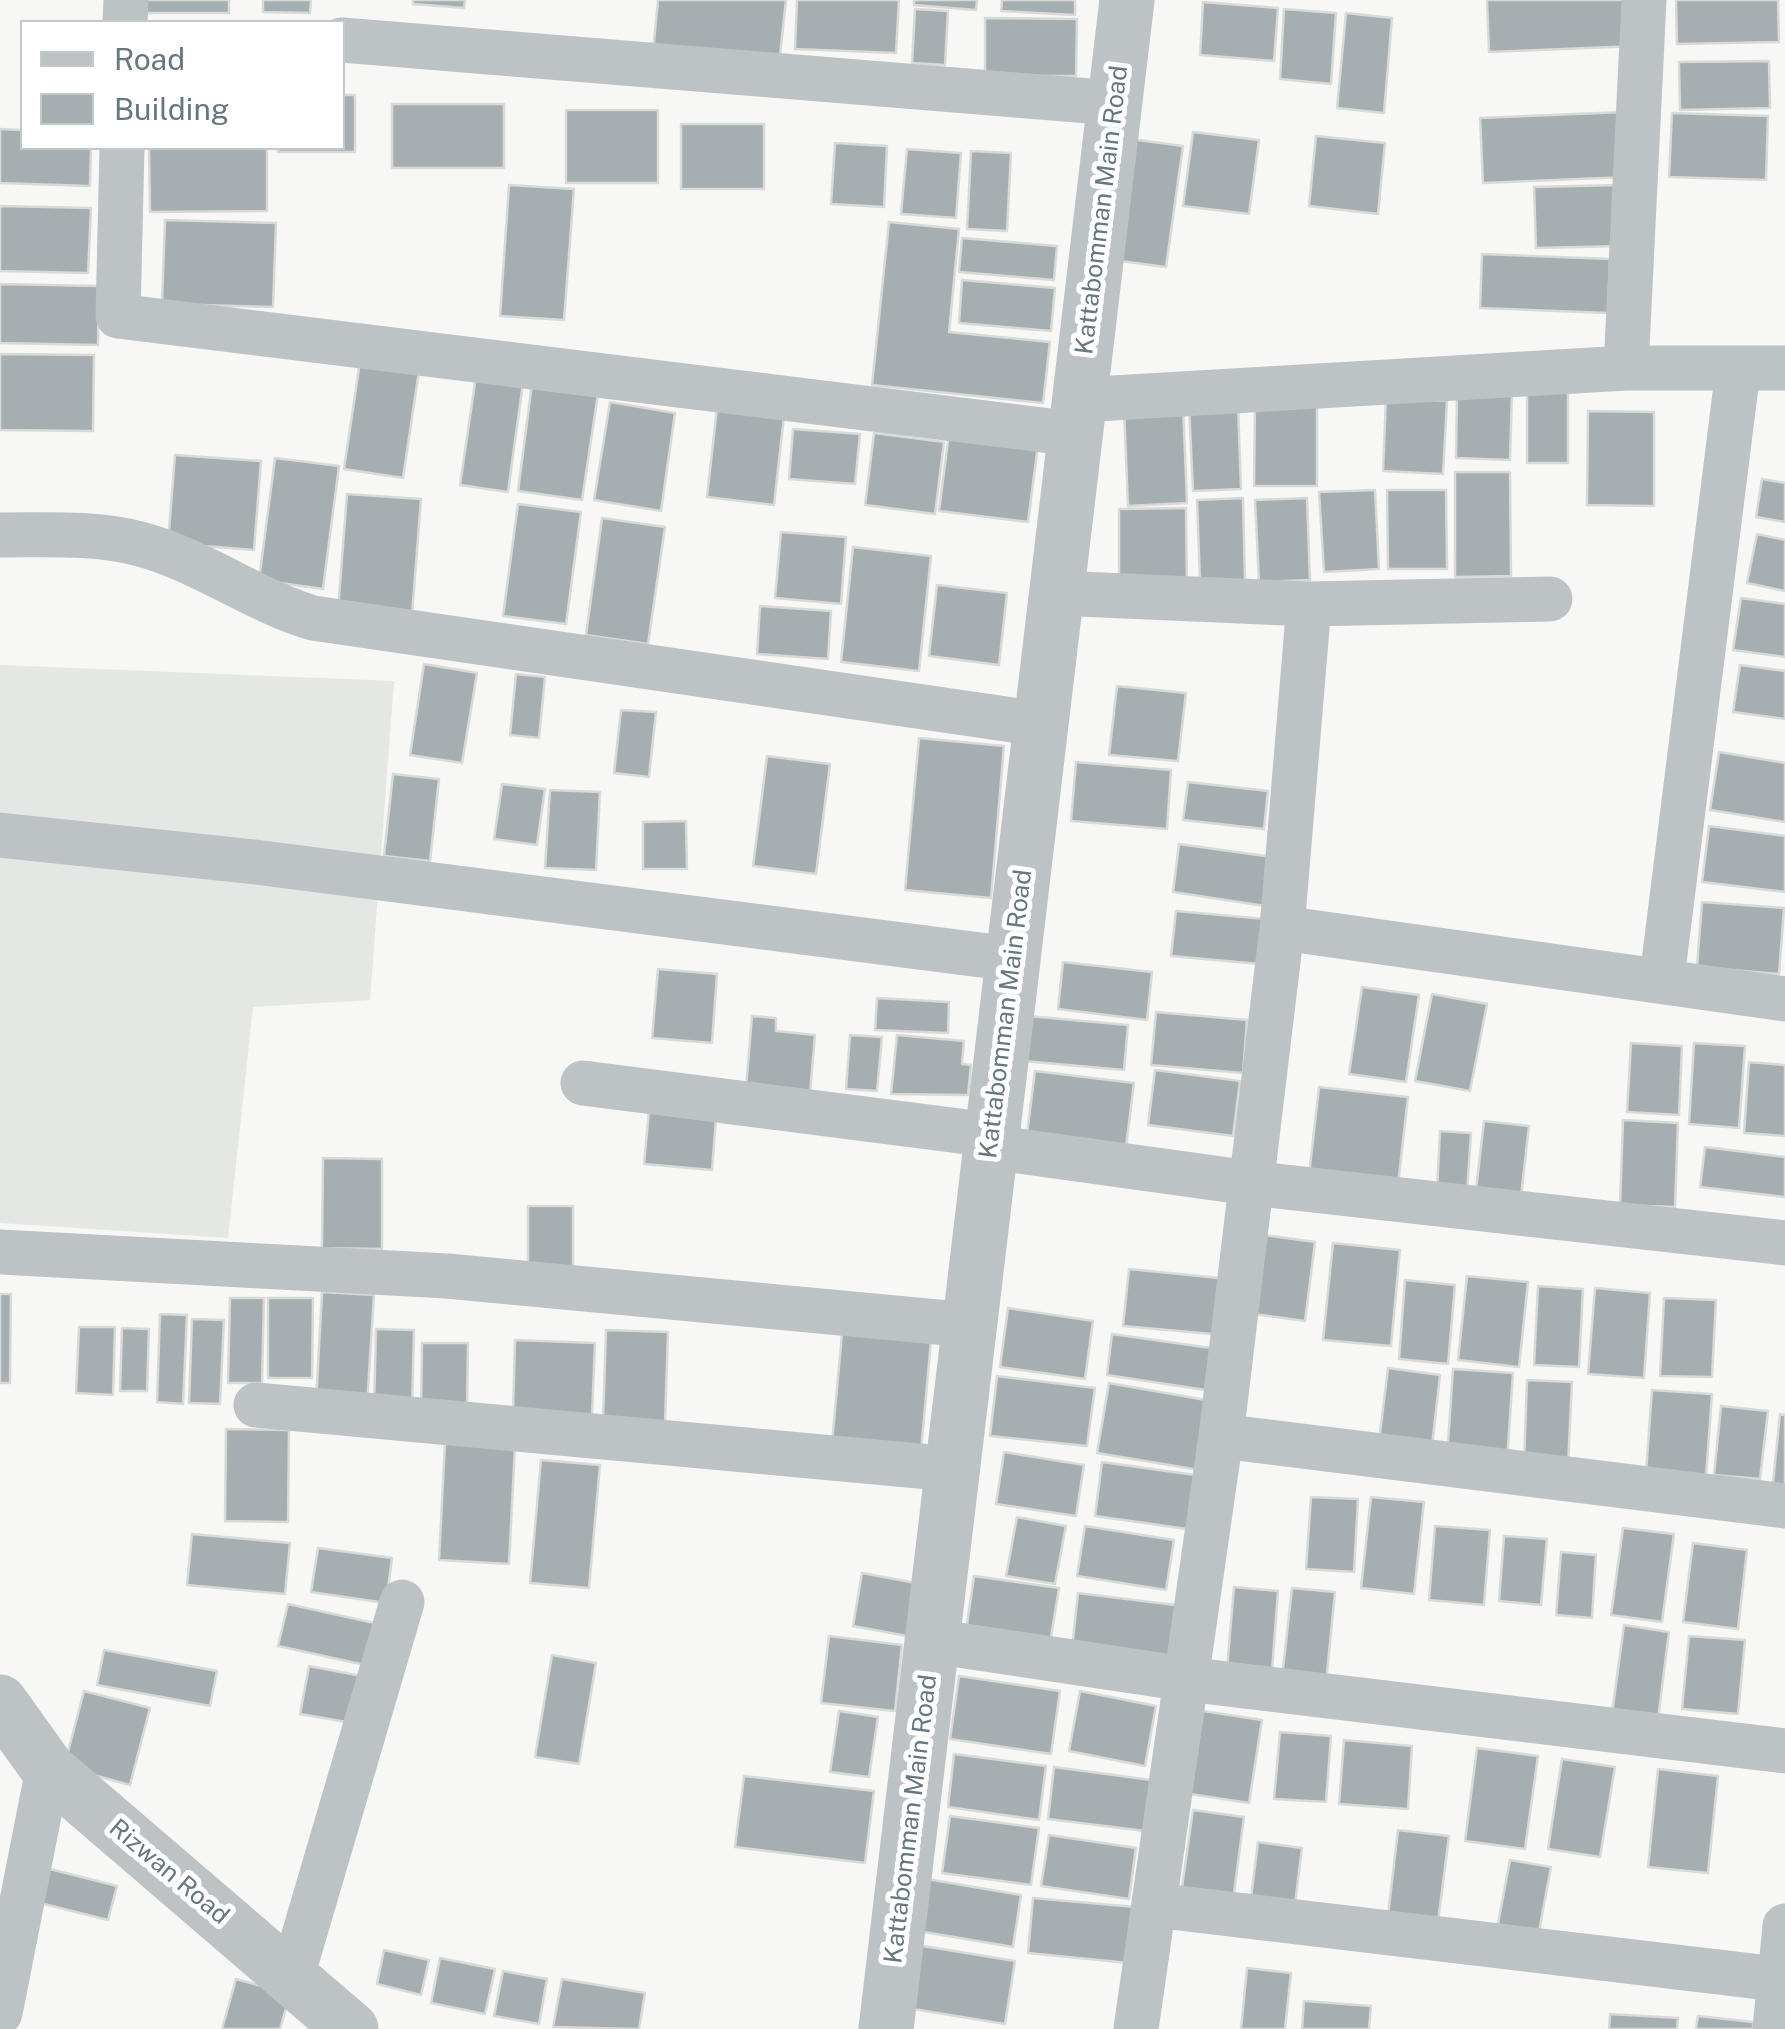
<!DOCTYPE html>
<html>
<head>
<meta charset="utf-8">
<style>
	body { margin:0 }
	#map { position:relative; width:1785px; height:2029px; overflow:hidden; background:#f7f7f5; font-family:"Public Sans",sans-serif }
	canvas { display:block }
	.legend { position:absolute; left:20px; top:20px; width:325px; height:130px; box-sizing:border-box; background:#fff; border:2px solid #c2c9cb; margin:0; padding:12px 18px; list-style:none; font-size:30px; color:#66777d }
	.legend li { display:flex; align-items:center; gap:20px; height:50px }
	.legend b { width:50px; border:2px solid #c2c9cb }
</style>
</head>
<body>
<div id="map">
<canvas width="1785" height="2029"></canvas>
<ul class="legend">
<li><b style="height:12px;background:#bdc2c4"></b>Road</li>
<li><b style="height:28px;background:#a5aeb1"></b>Building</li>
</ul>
</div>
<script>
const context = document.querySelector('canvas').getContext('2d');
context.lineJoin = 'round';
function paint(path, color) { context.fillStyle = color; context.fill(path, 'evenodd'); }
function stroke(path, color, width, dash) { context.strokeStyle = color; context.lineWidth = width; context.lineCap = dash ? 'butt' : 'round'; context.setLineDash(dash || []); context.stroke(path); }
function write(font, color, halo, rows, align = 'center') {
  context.font = font + ' "Public Sans",sans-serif'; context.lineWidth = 10; context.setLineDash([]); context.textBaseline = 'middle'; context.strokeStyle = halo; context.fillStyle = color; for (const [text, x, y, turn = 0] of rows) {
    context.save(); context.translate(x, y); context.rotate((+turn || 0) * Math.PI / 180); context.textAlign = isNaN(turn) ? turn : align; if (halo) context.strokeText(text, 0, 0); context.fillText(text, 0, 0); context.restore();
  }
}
paint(new Path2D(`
	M0,665l394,16 -24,319 -117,7 -25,231 -228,-15z`), '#e5e7e5');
const building = new Path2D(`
	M145,0h84v13h-84z
	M263,0h48l-1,13 -47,-1z
	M413,0h52l-1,8 -51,-4z
	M658,0h128l-7,64 -126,-12z
	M797,0h102l-3,53 -101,-4z
	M914,0h63l-1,10 -62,-5z
	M1002,0h73v15l-74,-4z
	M1487,0h148l2,46 -148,6z
	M1676,0h102l1,42 -102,2z
	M1203,2l75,6 -4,53 -74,-6z
	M915,9l33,2 -3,54 -33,-2z
	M1284,9l52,4 -5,71 -51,-5z
	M1346,13l46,5 -8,95 -47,-5z
	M985,18l92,1 -1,57h-91z
	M1769,61l1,47 -90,2 -1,-48z
	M342,95h13v57h-77v-4h64z
	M392,104h112v64h-112z
	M566,110h92v73h-92z
	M1624,112l3,65 -144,6 -3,-65z
	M1672,113l96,3 -2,64 -97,-3z
	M681,124h83v65h-83z
	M0,129l22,1v18h69l-1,38 -90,-3z
	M1193,132l66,8 -10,74 -66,-8z
	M1316,136l69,7 -7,71 -69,-8z
	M1122,138l61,8 -17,121 -61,-8z
	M835,143l52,3 -3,61 -53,-3z
	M149,148h118v63l-117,1z
	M907,149l54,4 -5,65 -55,-4z
	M971,151l40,2 -4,78 -40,-2z
	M509,185l65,4 -10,131 -64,-4z
	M1620,185l1,61 -85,2 -2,-61z
	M0,206l91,2 -3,65 -88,-2z
	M165,220l111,3 -3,84 -111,-3z
	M889,222l70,7 -10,103 101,10 -7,61 -171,-18z
	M962,238l95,8 -3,34 -95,-8z
	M1482,254l128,5 -2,54 -128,-5z
	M962,280l93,8 -4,43 -92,-8z
	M0,284l99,2 -1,59 -98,-2z
	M0,354l94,1 -1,76 -93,-1z
	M361,355l59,9 -17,114 -59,-9z
	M476,376l47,7 -15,109 -48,-7z
	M532,384l66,10 -16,106 -64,-9z
	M1527,389h41v74h-41z
	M1457,391l55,1 -2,68 -54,-2z
	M1386,398l61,3 -4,73 -60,-3z
	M1255,400h62v86h-63z
	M610,402l65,11 -14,98 -67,-11z
	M1238,405l3,84 -48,2 -4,-85z
	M1183,406l4,97 -59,3 -4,-98z
	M717,408l67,8 -10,89 -67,-8z
	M1588,411l66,1v94l-67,-1z
	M793,429l67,5 -5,50 -66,-5z
	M874,433l70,9 -9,72 -70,-9z
	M949,433l89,12 -10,77 -89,-11z
	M175,455l86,6 -7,89 -86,-7z
	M275,458l64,8 -16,123 -64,-9z
	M1455,472h55l1,104 -56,1z
	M1762,479l23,4v39l-29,-5z
	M1375,490l4,79 -55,3 -5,-80z
	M1387,490h59l1,79h-59z
	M347,494l74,5 -9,116 -74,-5z
	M1243,498l2,82 -45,1 -3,-81z
	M1307,498l3,82 -51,2 -4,-82z
	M518,504l63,8 -15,112 -63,-8z
	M1186,508l1,82 -68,1v-82z
	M602,518l63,9 -17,117 -62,-9z
	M781,532l65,5 -5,67 -66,-6z
	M1757,534l28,6v51l-38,-8z
	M853,547l78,9 -12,115 -78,-9z
	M937,585l70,8 -8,72 -70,-9z
	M1741,598l44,6v53l-52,-7z
	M760,606l71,5 -3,48 -71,-5z
	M424,664l53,9 -15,90 -52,-8z
	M1740,665l45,6v48l-52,-7z
	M516,674l29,3 -6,61 -29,-3z
	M1117,686l69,7 -8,68 -69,-6z
	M621,710l35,2 -7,65 -35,-4z
	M919,738l85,8 -13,152 -86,-8z
	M1719,752l66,11v59l-75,-12z
	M767,756l63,8 -14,110 -63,-8z
	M1076,762l95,8 -4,59 -96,-8z
	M393,774l46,5 -9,82 -46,-5z
	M1188,782l80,9 -4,38 -81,-9z
	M502,784l43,5 -8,56 -43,-6z
	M550,790l50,2 -4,78 -51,-2z
	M686,821l1,48h-44v-47z
	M1709,826l76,10v56l-83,-10z
	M1179,844l93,13 -7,49 -92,-14z
	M1702,902l82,6 -5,66 -82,-7z
	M1176,911l89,8 -5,45 -89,-8z
	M1063,962l89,10 -5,48 -89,-11z
	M658,969l59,5 -5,69 -60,-5z
	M1362,987l57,8 -13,87 -57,-8z
	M1432,994l55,10 -17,87 -55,-10z
	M877,998l72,4 -1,31 -73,-3z
	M1156,1012l91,8 -4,53 -92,-8z
	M752,1016l24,2v13l39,4 -5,58 -64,-5z
	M1028,1016l100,9 -4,45 -101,-9z
	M850,1035l32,2 -5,54 -31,-2z
	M897,1035l67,6 -2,23 9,1 -3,30 -77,-1z
	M1631,1043l51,3 -3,69 -52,-3z
	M1694,1043l51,3 -6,82 -50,-4z
	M1749,1062l36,3v71l-41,-3z
	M1155,1070l85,11 -7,55 -85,-11z
	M1035,1071l99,12 -8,64 -99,-13z
	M1319,1087l89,10 -10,88 -89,-10z
	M650,1100l67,6 -5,64 -68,-6z
	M1623,1120l55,3 -3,84 -55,-2z
	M1484,1121l45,5 -8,70 -45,-6z
	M1440,1131l31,2 -4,60 -30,-2z
	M1705,1147l80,10v40l-85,-10z
	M323,1158l59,1v90l-60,-1z
	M528,1206h45v64h-45z
	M1264,1235l51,7 -10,79 -51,-7z
	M1333,1243l67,7 -9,96 -68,-6z
	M1129,1269l100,10 -6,56 -100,-9z
	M1467,1276l61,6 -9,85 -61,-7z
	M1405,1280l50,5 -7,79 -49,-5z
	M1538,1286l45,3 -4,78 -45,-2z
	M1595,1288l55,5 -6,85 -56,-4z
	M322,1292l52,3 -7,110 -51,-2z
	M0,1294h11l-1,89h-10z
	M230,1298h34l-2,85h-34z
	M268,1298h45l-1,80h-44z
	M1664,1298l52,2 -4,77 -52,-1z
	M1008,1308l85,13 -8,58 -85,-12z
	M160,1314l27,1 -4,89 -26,-2z
	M192,1319l32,1 -4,84 -31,-1z
	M843,1323l89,7 -12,132 -89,-8z
	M79,1327h36l-2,68 -37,-2z
	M122,1328l27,1 -2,62h-27z
	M376,1329l38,1 -2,79 -38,-1z
	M606,1330l62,2 -3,91 -62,-2z
	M1112,1334l99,14 -6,42 -98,-15z
	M515,1340l80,3 -3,73 -79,-3z
	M422,1343h46l-1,69 -46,-1z
	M1388,1368l52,7 -9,80 -53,-6z
	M1453,1369l60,4 -6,88 -60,-4z
	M997,1376l98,12 -8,58 -97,-10z
	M1527,1380l45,2 -4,83 -44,-2z
	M1109,1383l102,18 -12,69 -102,-17z
	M1652,1390l60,4 -7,96 -60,-4z
	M1721,1406l47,5 -8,68 -46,-4z
	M1780,1414l5,1v79l-13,-2z
	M226,1429l63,1 -1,92 -63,-1z
	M445,1443l70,3 -6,118 -70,-4z
	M1004,1452l80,13 -8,51 -80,-12z
	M541,1460l59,5 -11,123 -59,-5z
	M1102,1462l93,13 -8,54 -92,-13z
	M1311,1497l47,2 -4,73 -48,-3z
	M1371,1497l53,5 -10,92 -53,-6z
	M1017,1517l49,9 -11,58 -49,-8z
	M1085,1526l89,14 -8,50 -89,-14z
	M1435,1526l55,4 -6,75 -55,-5z
	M1623,1528l51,6 -12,88 -51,-7z
	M192,1534l98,9 -5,51 -98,-9z
	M1504,1536l43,3 -6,66 -42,-4z
	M1693,1543l54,7 -9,79 -55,-7z
	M318,1548l74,10 -6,45 -75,-11z
	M1561,1552l35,3 -4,63 -36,-3z
	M862,1573l54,10 -9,53 -54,-10z
	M974,1576l85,12 -9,55 -84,-12z
	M1234,1587l44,4 -7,93 -45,-4z
	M1292,1588l43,4 -9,91 -44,-5z
	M1078,1593l105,13 -6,56 -105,-13z
	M288,1604l86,19 -9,42 -87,-19z
	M1624,1625l45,7 -12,95 -46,-6z
	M829,1636l73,9 -7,66 -74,-8z
	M1689,1636l56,4 -7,74 -56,-5z
	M104,1650l113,21 -7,35 -113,-21z
	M552,1655l44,8 -17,101 -44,-7z
	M309,1666l58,11 -9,47 -58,-10z
	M959,1676l101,15 -9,63 -101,-15z
	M84,1691l66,17 -20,77 -66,-18z
	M1080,1691l76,15 -11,60 -76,-15z
	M839,1711l39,6 -9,60 -39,-5z
	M1203,1711l59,9 -13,83 -59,-9z
	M1280,1732l51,4 -5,66 -52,-3z
	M1344,1740l68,6 -4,63 -69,-5z
	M1477,1748l61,8 -13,93 -60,-8z
	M954,1754l92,12 -7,54 -91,-13z
	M1562,1759l53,8 -15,90 -52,-8z
	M1054,1767l97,13 -6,51 -97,-12z
	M1658,1769l60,7 -10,97 -60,-6z
	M744,1776l130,15 -9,72 -130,-16z
	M1193,1810l51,7 -11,84 -52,-7z
	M950,1816l89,12 -8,57 -89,-12z
	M1398,1830l51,6 -11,86 -50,-7z
	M1049,1835l87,13 -7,51 -88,-13z
	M1258,1842l44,6 -8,64 -44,-6z
	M1510,1860l41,7 -13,70 -41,-8z
	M34,1865l83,21 -9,34 -84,-21z
	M927,1879l94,16 -8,52 -95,-16z
	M1033,1898l102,9 -6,56 -101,-10z
	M917,1945l98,16 -10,63 -98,-16z
	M384,1950l45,10 -8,35 -44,-11z
	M440,1958l55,11 -10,45 -54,-11z
	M1247,1968l44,5 -6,56h-44z
	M503,1971l44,8 -8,45 -45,-8z
	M236,1979l36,10 15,16 -7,24h-58z
	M562,1979l83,14 -6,36 -86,-2z
	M1304,2001l67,5 -2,23h-67z
	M1610,2014l68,4 -1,11h-68z
	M1698,2016l55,6v7h-57z`);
paint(building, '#a5aeb1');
stroke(building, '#d9d9d8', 2.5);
stroke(new Path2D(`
	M125,22l1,-22
	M342,40l772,63
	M122,148l-4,168 957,118
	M1626,368l18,-368
	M1079,400l547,-32h159
	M0,535c47,0 95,-3 140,9 61,16 113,56 173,74l727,106
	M1056,593l253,11 -27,324 -61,508 -85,593
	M1309,604l241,-5
	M0,835l255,27 757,97
	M1282,928l503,71
	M1662,978l76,-608
	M583,1083l408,52
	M990,1147l260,36 535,60
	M0,1252l447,24 522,49
	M256,1405l696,64
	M1221,1436l564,70
	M932,1641l254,38 599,72
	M1154,1905l631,75
	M292,1976l110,-374
	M0,2013l48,-244
	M1775,2029l10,-103`), '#bdc2c4', 45);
stroke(new Path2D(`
	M0,1702l48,67 303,260
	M886,2029l241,-2029`), '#bdc2c4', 55);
write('25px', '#66777d', '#fff', [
	["Kattabomman Main Road",1102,210,-83],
	["Kattabomman Main Road",1006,1014,-83],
	["Kattabomman Main Road",911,1819,-83],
	["Rizwan Road",169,1872,40]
]);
</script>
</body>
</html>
